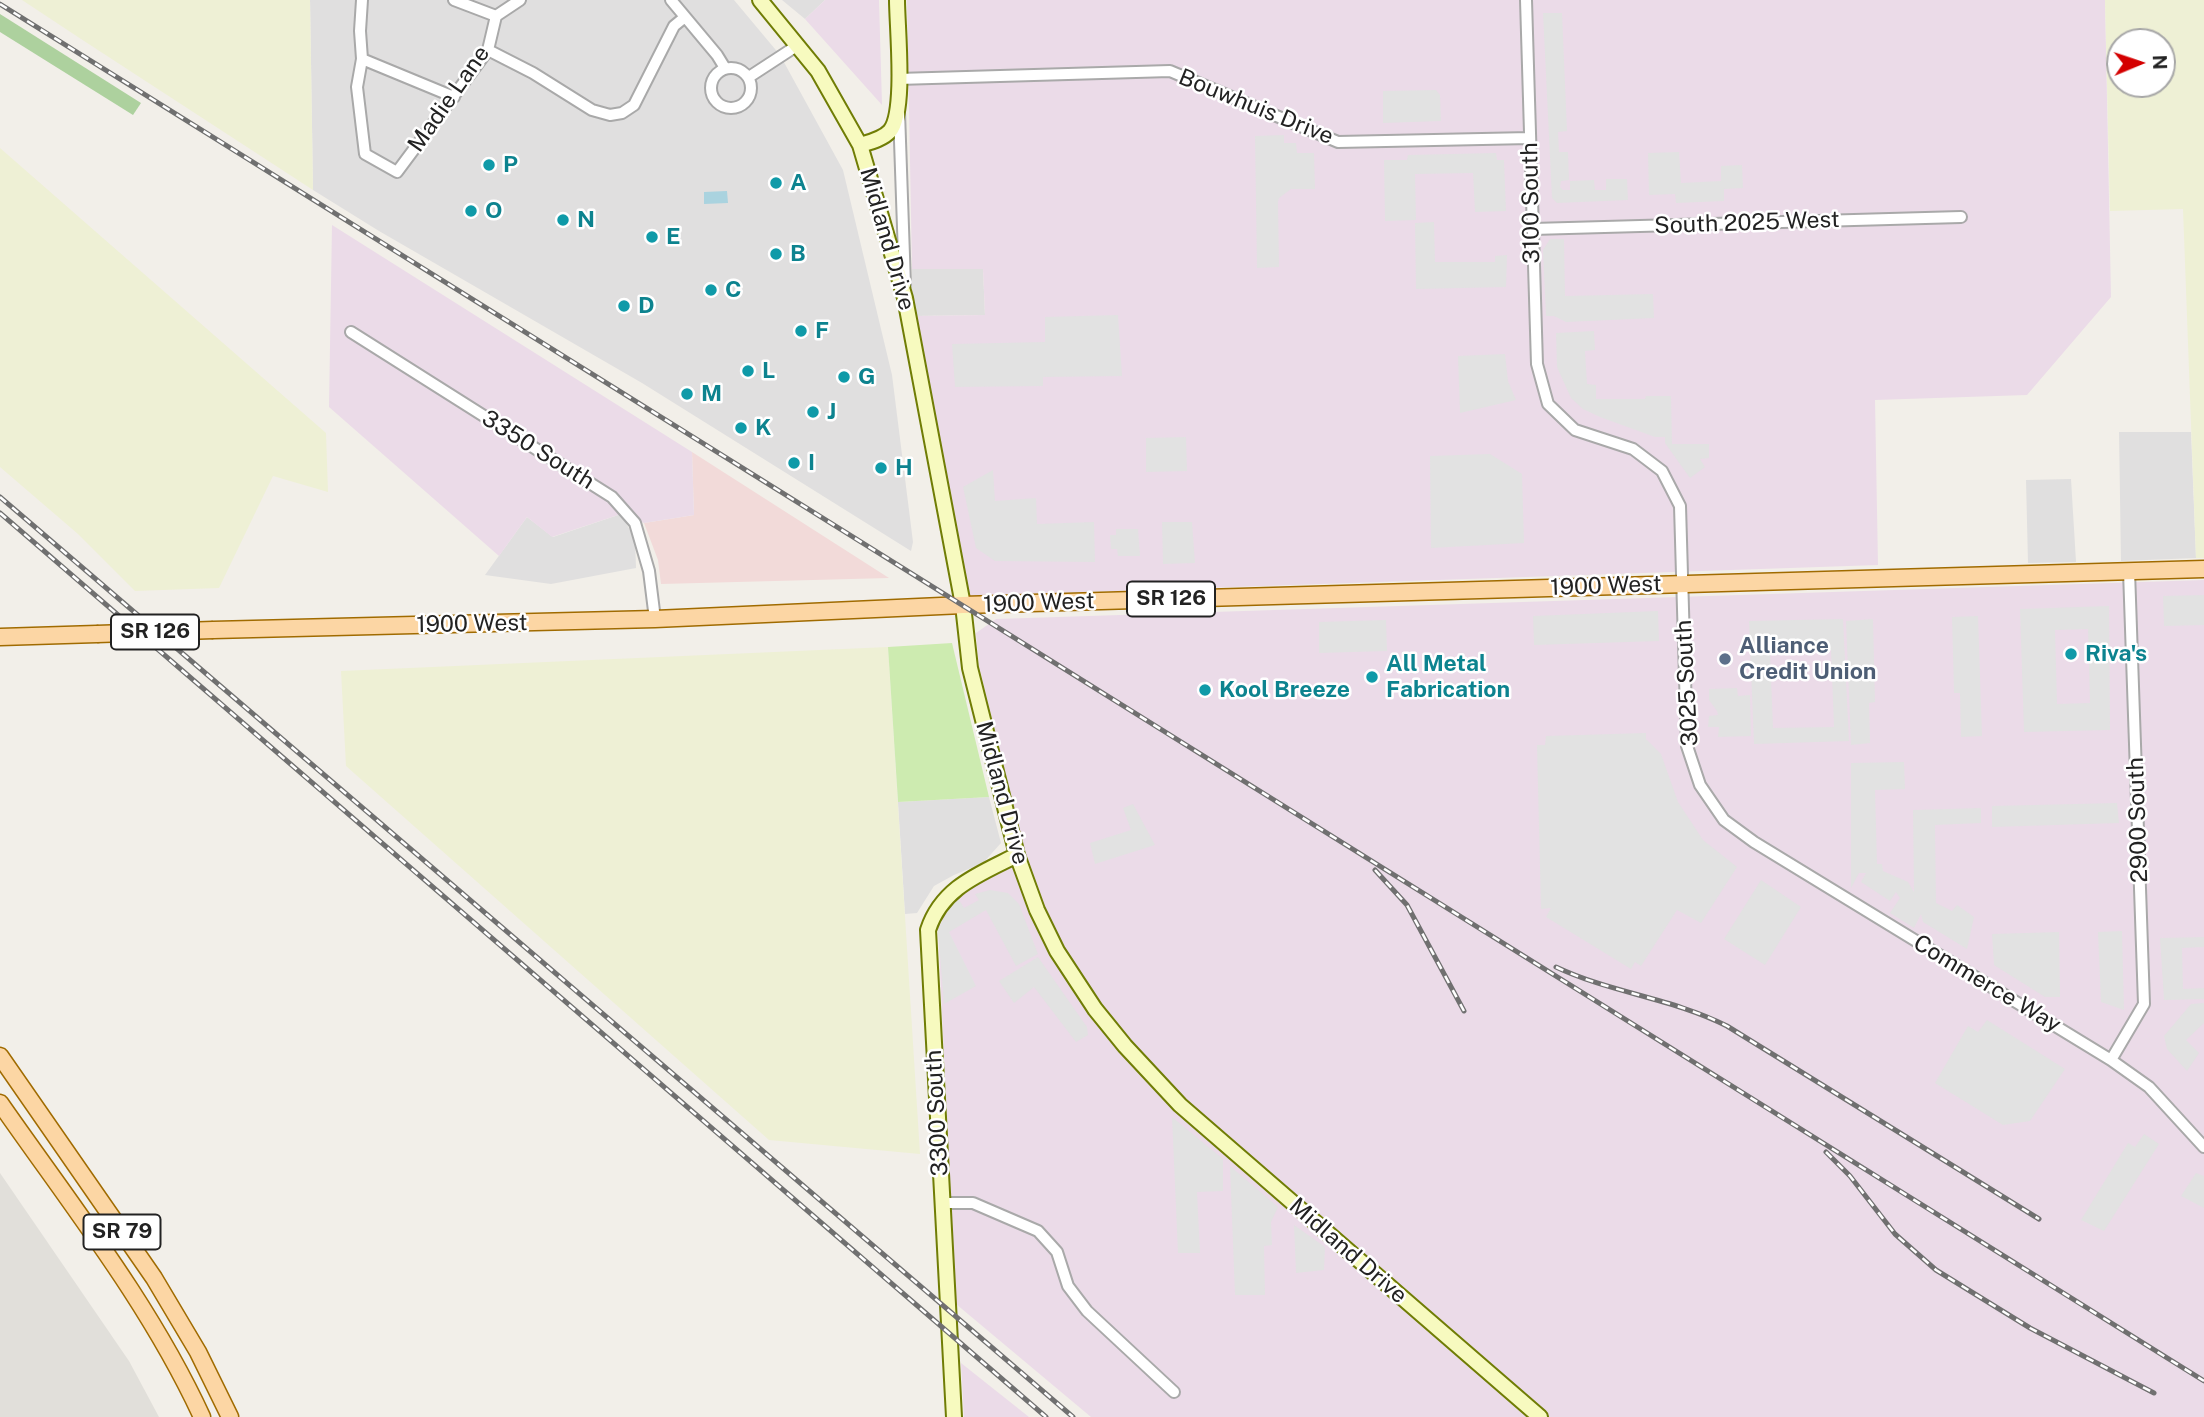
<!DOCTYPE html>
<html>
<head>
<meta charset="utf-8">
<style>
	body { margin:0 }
	#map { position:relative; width:2204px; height:1417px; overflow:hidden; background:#f2efe9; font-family:"Public Sans",sans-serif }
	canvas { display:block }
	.north { position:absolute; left:2106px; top:28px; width:70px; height:70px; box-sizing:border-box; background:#fff; border:2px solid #a7a7a7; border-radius:50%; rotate:88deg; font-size:19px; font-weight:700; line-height:28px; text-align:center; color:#222 }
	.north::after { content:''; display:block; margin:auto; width:24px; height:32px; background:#d40000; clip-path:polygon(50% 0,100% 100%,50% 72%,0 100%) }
</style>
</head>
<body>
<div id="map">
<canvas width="2204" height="1417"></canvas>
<div class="north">N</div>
</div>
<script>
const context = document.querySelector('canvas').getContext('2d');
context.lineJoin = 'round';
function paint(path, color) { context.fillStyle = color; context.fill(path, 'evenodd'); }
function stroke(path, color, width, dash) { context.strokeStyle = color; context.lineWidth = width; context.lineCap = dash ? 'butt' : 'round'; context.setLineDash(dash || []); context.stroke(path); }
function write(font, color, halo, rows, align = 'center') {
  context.font = font + ' "Public Sans",sans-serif'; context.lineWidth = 5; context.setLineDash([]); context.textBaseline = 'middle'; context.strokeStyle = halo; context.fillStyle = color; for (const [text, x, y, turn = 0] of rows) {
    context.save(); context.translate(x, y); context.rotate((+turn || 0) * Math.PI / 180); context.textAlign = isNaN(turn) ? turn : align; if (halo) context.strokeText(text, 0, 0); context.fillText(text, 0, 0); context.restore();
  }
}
paint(new Path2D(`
	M310,0h424l46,55 63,115 49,205 21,167 -2,9 -269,-168 -263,-152 -66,-41z
	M782,0h43l-20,19z
	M983,268l2,47 -70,1 -3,-17v-30z
	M2119,432h72l5,126 -75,3z
	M2071,479l5,83 -48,1 -2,-83z
	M621,514l14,25 1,29 -85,16 -66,-9 42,-58 26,20z
	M989,797l12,46 -18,20 -29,12 -20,11 -17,27 -12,1 -7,-112z`), '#e0dfdf');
paint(new Path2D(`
	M692,452l197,126 -228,6 -3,-24 -14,-37 50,-8z`), '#f2dad9');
paint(new Path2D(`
	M825,0h54l3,105 -77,-86z
	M907,0h1198l6,297 -84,98 -152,5 3,165 -909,31 -54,-280 70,-1 -2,-46h-71z
	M332,225l360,227 2,63 -50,8 -23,-9 -69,23 -25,-20 -28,39 -170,-149z
	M2204,580v837h-1113l-135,-113 -18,-375 12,-25 28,-21 48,-27 -47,-190 -3,-33 20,-14z
	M961,1363l68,54h-65z`), '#ebdbe8');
paint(new Path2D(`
	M0,1173l129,188 30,56h-159z`), '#e1dfda');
paint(new Path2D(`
	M22,0h288l3,190 -232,-151z
	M2105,0h99v558h-8l-13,-349 -73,2zM2120,42h42v42h-42z
	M0,148l326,285 2,59 -55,-16 -54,112 -84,3 -57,-57 -78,-67z
	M888,647l32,507 -151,-14 -423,-374 -5,-95z`), '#eef0d5');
paint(new Path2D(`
	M952,643l37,154 -91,5 -10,-155z`), '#cdebb0');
paint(new Path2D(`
	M0,14l141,89 -8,12 -133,-83z`), '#add19e');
paint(new Path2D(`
	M1543,13h19l5,118 -9,1 1,20h9l1,28 -8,1 -1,6 3,3h7v-9l24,-1 1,10h11v-11h21l1,21 -71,3 -5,-5z
	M1436,90l4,5 1,26 -58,2v-32z
	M1284,135v8h12l1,10h17l1,36h-24l-12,9 -1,4 1,65 -22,1 -2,-132z
	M1679,152l2,31 40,-2v-15l21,-1 1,23 -19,1v12l-48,2 -1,-9 -26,1 -1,-42z
	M1496,153l1,7h7l2,51 -31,1 -2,-39 -58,1 1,46 -31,1 -1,-61h23l1,-5z
	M1434,222l1,40h60v-6l12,-1 -1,32 -90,2 -1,-66z
	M1550,239h14l1,57 88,-2 1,24 -88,4 -12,-6h-8l-3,-66z
	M1118,315l4,61 -79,1v9l-88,1 -3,-43 93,-2v-25z
	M1594,331l1,19 -10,1 2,33 9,1v14h49l1,-3h25l1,48h37v14l-9,1 5,8 -15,11 -25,-35v-6h-10l-55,-20 -17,-8 -12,-11 -14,-31 -1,-34z
	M1505,354l3,27 8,19 -56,13 -2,-57z
	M1186,437l1,34 -41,1v-34z
	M1490,454l32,20 2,69 -93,5 -1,-92z
	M993,470l2,31 41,-3 1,26 57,-2 1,40 -100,-1 -19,-13 -13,-61z
	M1162,522h30l3,41 -32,1z
	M1116,529h22l2,27h-22l-1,-7h-6l-1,-14h6z
	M2204,595v30l-40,1 -1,-30z
	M2109,606l1,124 -86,2 -4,-123zM2088,629l2,74 -33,1 -2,-74z
	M1658,611l1,30 -125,4 -1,-29z
	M1978,616l4,120 -21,1 -1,-44h-6l-2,-76z
	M1843,619l6,122 -95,3 -5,-123zM1831,650l3,77 -61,1 -3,-75z
	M1873,619l2,83 -6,1 1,40 -19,2 -5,-124z
	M1386,620l1,31 -68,2v-31z
	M1737,688l1,8 12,-1 1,41 -33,1 1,-10h-11l1,-11 9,-1 -1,-4 -8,-11v-11z
	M1646,733v6l15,15 17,48 25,38 34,27 -36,56 -24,-13 -36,56 -6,-4 -4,7 -85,-52 5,-9 -10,1 -4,-164h8l1,-9z
	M1904,762l1,27 -30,1 2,74h5l1,7 25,11 6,10 -1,-82 68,-2v15l-46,2 1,78 16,8 5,-6 17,12 -7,32 -44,-27 -2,-8 -7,14 -24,-15 10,-15 -4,-6 -6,9 -29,-19 5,-9h-7l-8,15v-125z
	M2117,803l2,20 -127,4v-21z
	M1133,804l22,41 -60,19 -5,-21 41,-13 -8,-22z
	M1761,880l40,27 -36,58 -41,-26z
	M990,890l18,3 11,11 19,50 -22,12 -30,-56 -37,22 27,54 -32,18 -6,-74 18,-35 8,13 15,-8 -4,-6z
	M2122,931l2,79 -23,-8 -3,-70z
	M2059,932l1,65h-15l-51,-32 -2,-31z
	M2204,937v10l-22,1 1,41 21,-1v11l-40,1 -4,-62z
	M1038,957l49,70 1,8 -12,7 -42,-55 -20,16 -15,-22z
	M2204,1003v20l-18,17 13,13 -12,18 -20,-22 -3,-13 27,-32z
	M1987,1020l78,49 -35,52 -27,4 -68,-42 33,-57 10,6z
	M1172,1117l51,42v32l-26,1 3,61h-22z
	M2144,1134l15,10 -55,87 -23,-11 47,-77 7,4z
	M1230,1166l48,41 -7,15 1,23 -8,1 1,49h-30z
	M2196,1173l8,3v32l-23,-12z
	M1294,1225l31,22 -1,23 -28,3z`), '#e2e2e2');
paint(new Path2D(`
	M727,191l1,12 -24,1v-12z`), '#aad3df');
const street = new Path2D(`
	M362,0l-2,31 2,28 -5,28 8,67 32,18 91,-122 8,-34 24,-16
	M454,0l42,16
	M671,0l46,55 8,13
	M1526,0l11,364 11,40 27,26 58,19 29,22 18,35 7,240 13,39 24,35 30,22 357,218 38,27 55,60
	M488,50l45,23 59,37 18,5 12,-2 12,-8 40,-79 11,-9
	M362,59l92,38
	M711 88a20 20 0 1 1 40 0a20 20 0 1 1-40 0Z
	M749,77l49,-32
	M898,79l272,-8 168,71 192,-4
	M899,112l6,173
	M1533,229l428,-12
	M351,332l261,165 23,26 14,48 6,48
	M2111,1060l33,-56 -15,-433
	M942,1203h31l65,28 19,21 11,34 19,25 87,81`);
const secondary = new Path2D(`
	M760,0l58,71 42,74 45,153 58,307 7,63 47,187 20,55 20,41 38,58 30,37 55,59 360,312
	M860,145c10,-3 23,-6 30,-14 16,-19 7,-104 7,-131
	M954,1417l-26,-487c14,-43 52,-56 89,-75`);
const primary = new Path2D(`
	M213,630l442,-11 308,-14 1241,-36
	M0,637l97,-3
	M0,1056l154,222 44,74 32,65
	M0,1103c71,102 150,201 202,314`);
stroke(street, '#a9a9a9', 14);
stroke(secondary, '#707d05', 18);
stroke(primary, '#a06b00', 19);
stroke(street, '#fff', 10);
stroke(secondary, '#f7fabf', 14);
stroke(primary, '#fcd6a4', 16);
const rail = new Path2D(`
	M0,4l2204,1377
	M0,497l1073,920
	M0,513l1046,904
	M1375,870l32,35 57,106
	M1556,967c55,26 116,31 171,59l312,193
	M1826,1152l24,24 45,58 41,36 94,58 124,65`);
stroke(rail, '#707070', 5);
stroke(rail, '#fff', 2.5, [8]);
const primaryBridge = new Path2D(`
	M97,634l116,-4`);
stroke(primaryBridge, '#a06b00', 19, []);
stroke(primaryBridge, '#fcd6a4', 16);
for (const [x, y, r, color] of [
	[489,165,7,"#0f9aa8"],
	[776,183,7,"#0f9aa8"],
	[471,211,7,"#0f9aa8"],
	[563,220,7,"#0f9aa8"],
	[652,237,7,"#0f9aa8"],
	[776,254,7,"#0f9aa8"],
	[711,290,7,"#0f9aa8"],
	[624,306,7,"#0f9aa8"],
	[801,331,7,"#0f9aa8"],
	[748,371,7,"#0f9aa8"],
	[844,377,7,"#0f9aa8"],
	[687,394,7,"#0f9aa8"],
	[813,412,7,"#0f9aa8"],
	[741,428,7,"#0f9aa8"],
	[794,463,7,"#0f9aa8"],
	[881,468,7,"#0f9aa8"],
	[2071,654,7,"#0f9aa8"],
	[1725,659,7,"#5c6f8a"],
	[1372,677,7,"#0f9aa8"],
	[1205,690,7,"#0f9aa8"]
]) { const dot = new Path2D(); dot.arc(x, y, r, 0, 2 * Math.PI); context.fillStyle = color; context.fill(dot); stroke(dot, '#fff', 2.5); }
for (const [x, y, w] of [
	[1171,599,88],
	[155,632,88],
	[122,1232,77]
]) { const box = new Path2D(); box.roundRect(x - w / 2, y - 17.5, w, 35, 5); context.fillStyle = '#fff'; context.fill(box); stroke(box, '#222', 2); }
write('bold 21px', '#222', null, [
	["SR 126",1171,599],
	["SR 126",155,632],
	["SR 79",122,1232]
]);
write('23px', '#222', '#fff', [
	["Madie Lane",449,99,-55],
	["Bouwhuis Drive",1256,107,22],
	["3100 South",1531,203,-91],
	["South 2025 West",1747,223,-2],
	["Midland Drive",887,239,74],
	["3350 South",538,450,32],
	["1900 West",1606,586,-2],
	["1900 West",1039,603,-2],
	["1900 West",472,624,-1],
	["3025 South",1687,683,-93],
	["Midland Drive",1002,793,75],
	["2900 South",2138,820,-92],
	["Commerce Way",1987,984,31],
	["3300 South",937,1113,-93],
	["Midland Drive",1348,1251,41]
]);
write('bold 23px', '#0d838f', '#fff', [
	["P",503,165],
	["A",790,183],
	["O",485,211],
	["N",577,220],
	["E",666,237],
	["B",790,254],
	["C",725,290],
	["D",638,306],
	["F",815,331],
	["L",762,371],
	["G",858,377],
	["M",701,394],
	["J",827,412],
	["K",755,428],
	["I",808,463],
	["H",895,468],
	["Riva's",2085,654],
	["All Metal",1386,664],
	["Fabrication",1386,690],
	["Kool Breeze",1219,690]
], 'left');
write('bold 23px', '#4e5e75', '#fff', [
	["Alliance",1739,646],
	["Credit Union",1739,672]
], 'left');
</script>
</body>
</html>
